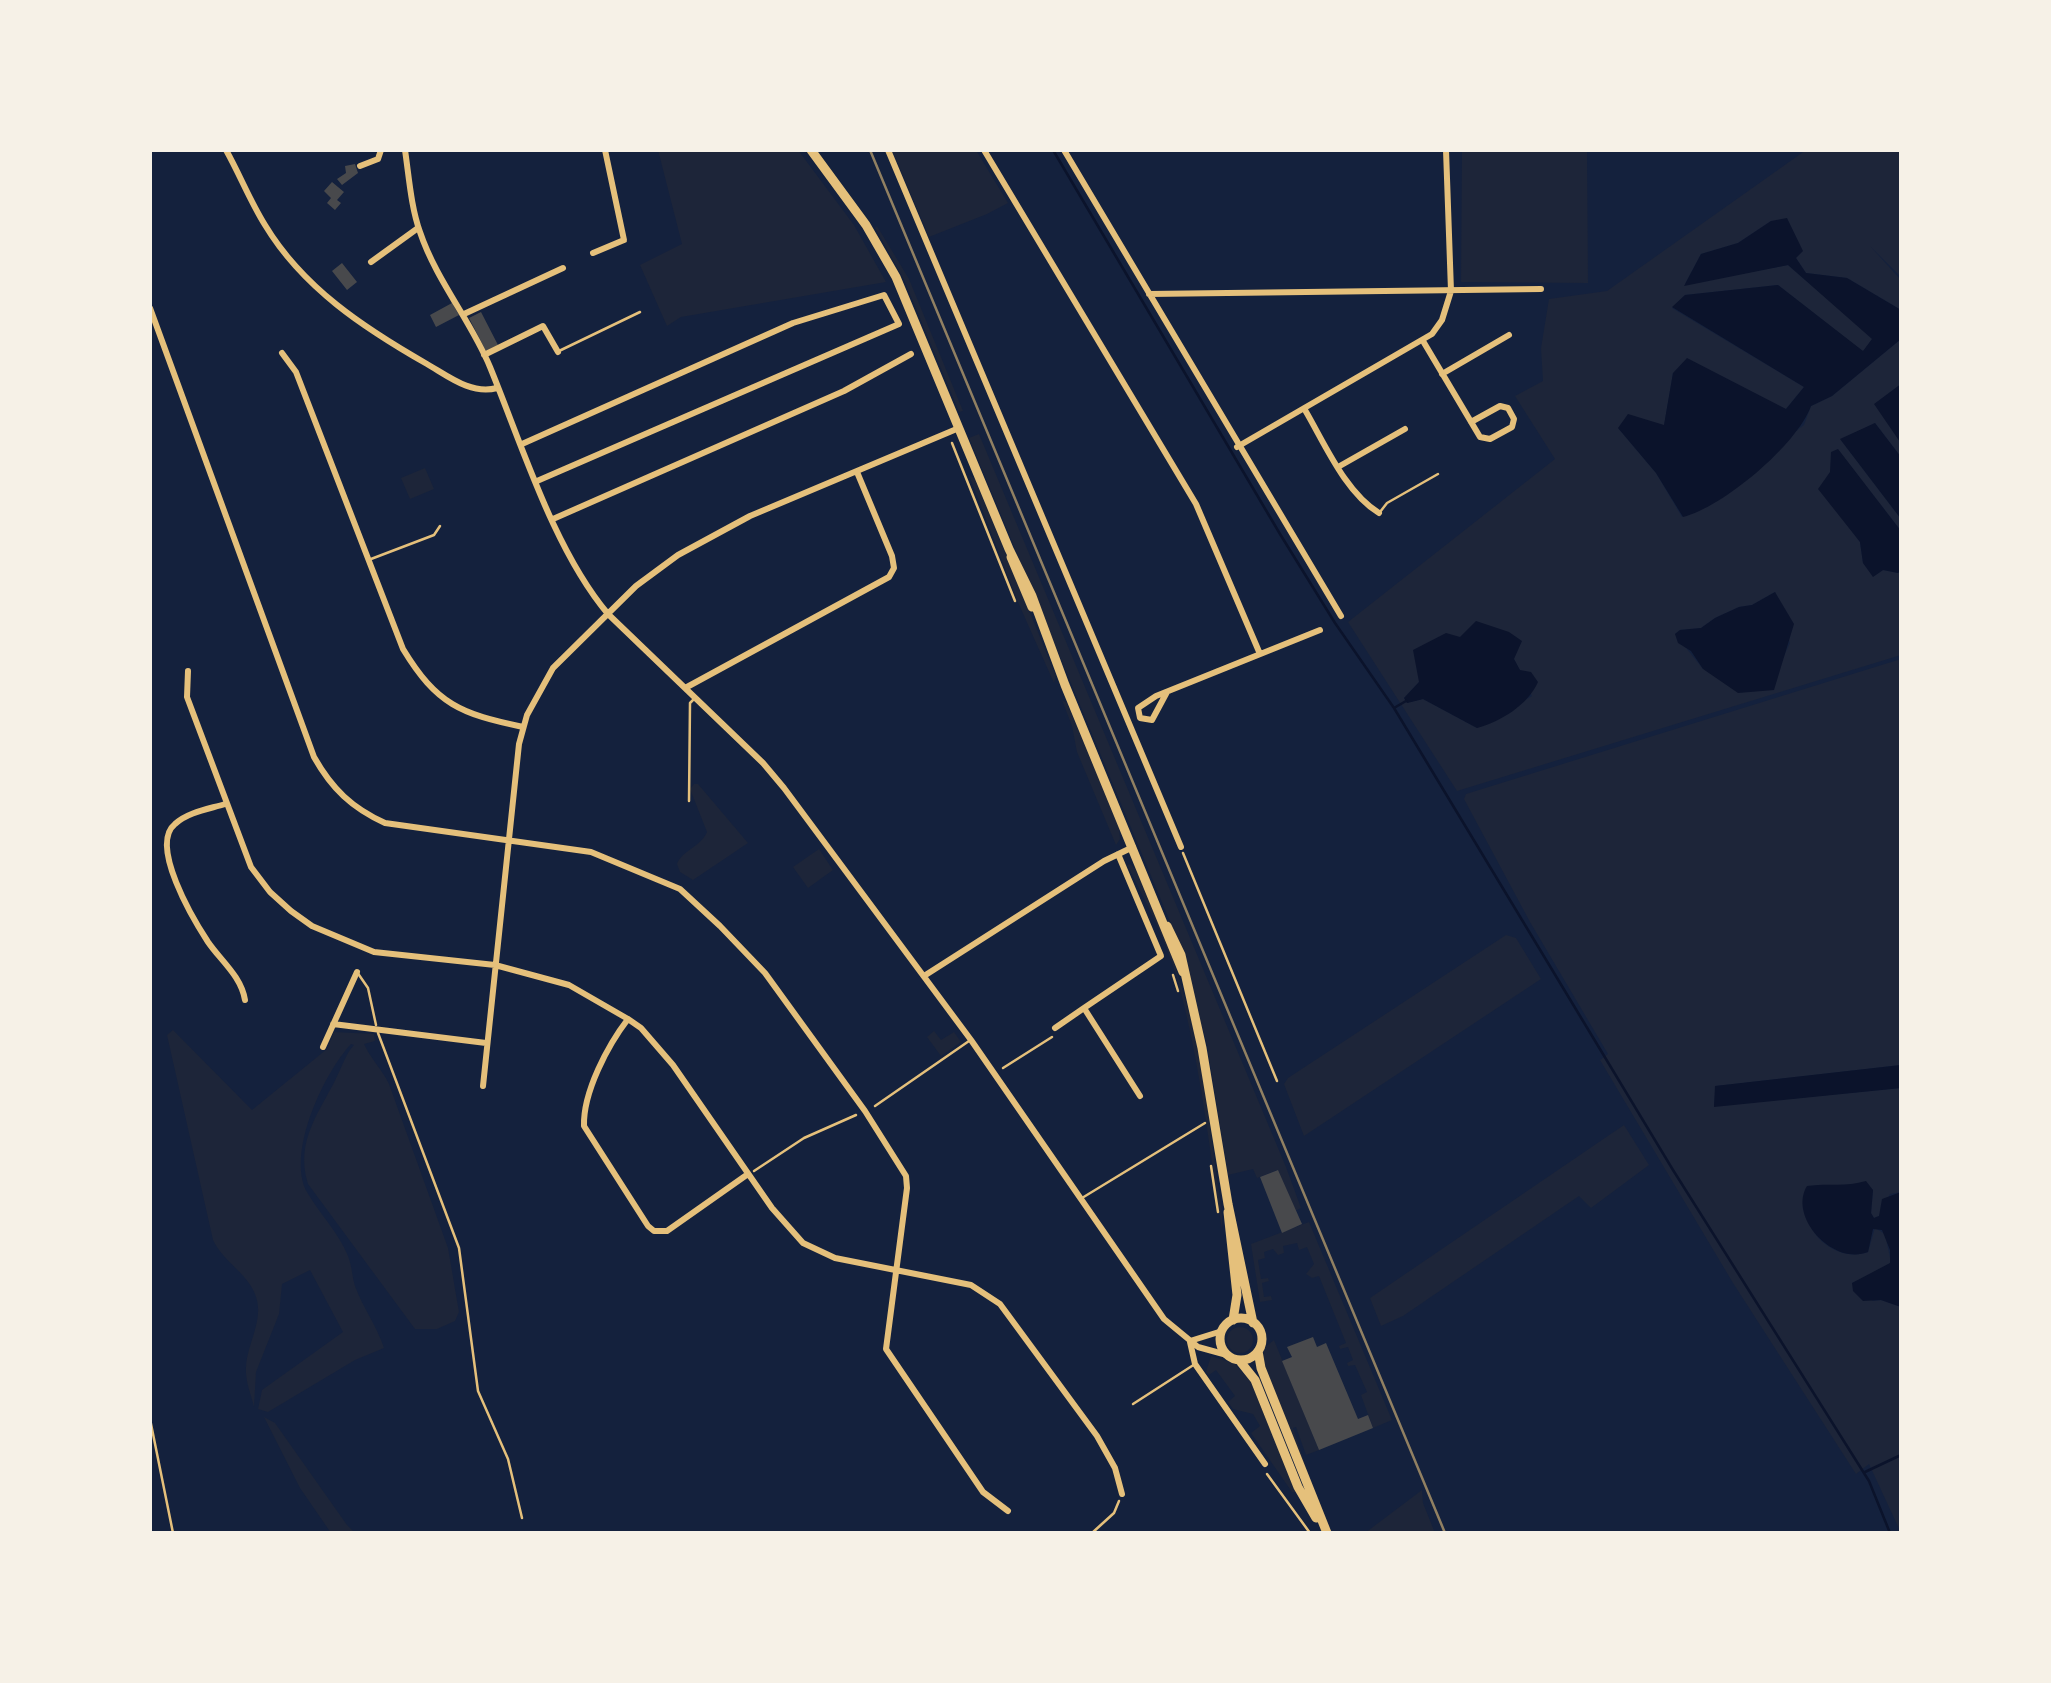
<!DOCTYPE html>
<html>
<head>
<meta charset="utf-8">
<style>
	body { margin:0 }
	#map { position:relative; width:2051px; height:1683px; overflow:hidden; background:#14213d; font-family:Raleway,sans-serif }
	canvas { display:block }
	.frame { position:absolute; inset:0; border:152px solid #f6f1e7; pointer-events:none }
</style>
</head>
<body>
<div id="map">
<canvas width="2051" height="1683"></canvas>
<div class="frame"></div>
</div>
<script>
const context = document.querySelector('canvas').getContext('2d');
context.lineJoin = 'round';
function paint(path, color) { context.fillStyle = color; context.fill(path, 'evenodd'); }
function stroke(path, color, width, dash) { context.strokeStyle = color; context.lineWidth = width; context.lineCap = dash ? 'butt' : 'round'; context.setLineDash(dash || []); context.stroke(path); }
paint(new Path2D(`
	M658,150h140l56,75 32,57 -205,35 -14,9 -27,-61 42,-21z
	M892,150h84l32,53 -21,11 -58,23z
	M1462,150h125l1,133 -127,-1z
	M1806,150h95v127l-31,-31 31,34v30l-54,-32 -41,-5 -35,-52 -33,22 -37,11 -16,30 103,-19 85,73 -10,14 -85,-67 -93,10 -13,13 132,79 -18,22 -113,-36 -9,53 -46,2 38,45 26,44 122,-92 7,-19 21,-10 69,-57v45l-26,20 26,38v15l-26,-34 -34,17 60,79v12l-63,-81 -3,58 25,34 3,21 11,13 9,-6 15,3 3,-3v85l-444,136 -109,-169 207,-163 -40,-63 28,-15 -2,-33 8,-49 58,-8zM1775,592l15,51 -8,17 -79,9 -28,-35 5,-4 21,-2 14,-10 24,-11 13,-2zM1466,632l48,27 18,37 -55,32 -54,-29 -16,4 -3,-5z
	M877,226l32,53 54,132 -4,1 -55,-132 -29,-52z
	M979,434l307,733 15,41 -6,3 -18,-41 -20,8 -4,-9 -25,6 -21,-130 -26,-97 -212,-510z
	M425,468l9,21 -24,10 -9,-21z
	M969,475l6,4 81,197 -2,7 -37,-83z
	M1901,659v406l-185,21 -2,20 187,-18v104l-11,2 -11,22 -5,2 -3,-5 2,-23 -38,-5 -32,18c3,5 3,10 5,16 7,25 36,42 60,33l7,-24 10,6 6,28 -11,9 -28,12 21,18 8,-1 20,7v226l-32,-69 -13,10 -123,-191 -133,-223 8,-6 -78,-132 -66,-123 2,-5z
	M1062,700l5,3 52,124 1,12 -4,6 -39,-93 -5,-26z
	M694,784h4l50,59 -55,37 -13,-8 -3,-8c5,-14 24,-17 30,-32l-17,-43z
	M819,849l14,21 -25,18 -15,-21z
	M1130,864c17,10 55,129 61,155 13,49 18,101 25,152 2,18 8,42 6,59 -13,-84 -22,-170 -45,-252 -12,-40 -31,-76 -50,-113z
	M1506,935l10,3 25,41 -237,157 -20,-52 4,-6z
	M173,1030l79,80 75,-61 7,-17 40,2 1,7 -11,3c6,14 18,25 25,40l59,164 11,64 -4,9 -18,8h-22l-107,-145c-14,-45 14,-74 31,-112 5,-10 7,-18 15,-27l-3,-1c-27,29 -65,109 -44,148 12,21 32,41 41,64 4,10 4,20 7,30 8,22 22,40 29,62l-29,12 -87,52 -10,-3 4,-19 81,-58 -33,-62 -28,14 -3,30 -23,58 -2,35c-3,-13 -9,-26 -8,-40 1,-23 18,-47 10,-70 -6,-22 -33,-35 -43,-57l-46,-205z
	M934,1031l7,9 13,-8 7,10 -20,14 -14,-19z
	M1624,1125l25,40 -58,43 -12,-12 -176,120 -22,10 -11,-28z
	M1309,1222l83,198 -19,8 -12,-33 6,-3 -12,-27 -7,1 -1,-3 6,-3 -5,-13 -8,2 -1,-3 7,-3 -27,-67 -7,2 -6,-4 8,-10 -7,-17 -8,3 -2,-7 -14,3 1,7 -6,2 -5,-6 -9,3 1,6 -7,2 3,19 7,-1 1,3 -7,2 2,14 7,-1 1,4 -12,2 -9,-58z
	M1227 1340a13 13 0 1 1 26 0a13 13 0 1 1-26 0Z
	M1274,1340l45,110 -13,5 -10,-28 -3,1 15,45 -46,-108 2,-17z
	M1211,1356l24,8 16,18 45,110h-4l-41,-59 9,-7 -7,-12 -20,-5 -5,-7 7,-6 -19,-26 -7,5 -3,-3z
	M264,1417l11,6 72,102 8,8h-24l-31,-45z
	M1422,1490l1,13 12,30h-70z`), '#1d2539');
paint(new Path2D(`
	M1787,218l16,33 -7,7 10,15 41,5 54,32v29l-69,57 -21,10c-14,39 -88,101 -128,111l-27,-44 -38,-45 10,-14 36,11 9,-52 14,-15 99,51 18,-22 -132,-80 13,-12 93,-10 85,66 9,-12 -84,-74 -104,21 17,-32 37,-11 33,-22z
	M1901,384v58h-1l-26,-38z
	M1875,423l26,34v62l-61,-80z
	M1838,449l63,82v39l-3,3 -15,-3 -10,7 -10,-14 -3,-21 -42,-53 12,-17 1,-20z
	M1775,592l19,32 -20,66 -36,3 -35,-24 -12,-18 -13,-8 -3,-9 5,-4 21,-2 14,-10 24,-11 13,-2z
	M1476,621l33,11 13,9 -8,18 6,11 11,2 7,10c-10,23 -38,40 -61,46l-54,-29 -16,4 -3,-5 15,-16 -6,-32 33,-17 14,4z
	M1901,1065v23l-187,19 1,-21z
	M1866,1181l7,9 -2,23 3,5 5,-2 3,-17 19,-7v115l-20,-7 -18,1 -10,-10 -1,-8 38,-20v-13l-8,-20 -9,-1 -5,23c-35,14 -80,-35 -61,-66 21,-3 39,1 59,-5z`), '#0b132b');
stroke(new Path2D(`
	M1053,150l227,384 55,89 59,85 279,462 196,311 21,52
	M1394,708l12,-7
	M1865,1472l36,-17`), '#0b132b', 2.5);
paint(new Path2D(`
	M355,164l3,9 -16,12 -5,-6 9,-6 -1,-7z
	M332,182l12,10 -7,8 4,3 -6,7 -8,-7 4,-5 -7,-7z
	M342,263l15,19 -10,8 -15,-19z
	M452,303l7,12 -23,12 -6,-12z
	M481,312l17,33 -12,6 -17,-33z
	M1278,1170l24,54 -20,9 -22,-56z
	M1313,1337l4,10 9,-4 32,76 10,-4 5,13 -54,22 -37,-89 10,-4 -5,-10z`), '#48494c');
stroke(new Path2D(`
	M1183,853l94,228
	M1173,975l5,16
	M1003,1068l49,-31
	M1211,1166l7,46
	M754,1171l50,-33 52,-23
	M150,1419l23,114
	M1267,1474l43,59
	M1092,1533l22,-20 5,-12`), '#e5c07b', 2.5);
stroke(new Path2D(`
	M559,351l81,-39
	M952,443l63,158
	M1380,512l7,-9 51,-29
	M371,559l63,-24 6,-9
	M689,801l1,-98 5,-5
	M357,972l11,16 8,37
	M378,1033l81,215 19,143 30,68 14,59
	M875,1106l94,-65
	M1082,1198l123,-75
	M1133,1404l62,-40`), '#e5c07b', 2.5);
stroke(new Path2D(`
	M226,150c14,25 24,51 39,75 38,63 99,103 162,139 21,12 44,31 70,24
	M405,150c4,27 6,57 15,82 16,48 51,89 70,135 32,78 64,183 118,247l155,149 21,25 187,252 193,279 34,28 29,8
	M888,150l293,697
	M984,150l212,354 64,150
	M1064,150l277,466
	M360,166l18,-7 3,-9
	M593,253l31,-13 -19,-90
	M371,262l47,-34
	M1149,294l392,-5
	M150,308l164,449c18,32 38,51 71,66l206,29 89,37 40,37 45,47 100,138 41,65 1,12 -21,161 97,143 25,19
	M464,314l99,-46
	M1423,341l57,96 10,2 22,-12 2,-8 -6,-11 -8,-2 -29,16
	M282,353l14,19 107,277c34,56 58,65 120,78
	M484,355l59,-29 15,26
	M1442,374l67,-39
	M1305,410c20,34 40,82 74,103
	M522,444l271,-121 91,-28 15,29 -362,157
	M1237,447l195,-113 10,-14 9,-29 -5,-141
	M1338,467l67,-38
	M553,519l291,-128 67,-37
	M188,671l-1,26 64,170 19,25 21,19 21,15 62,26 121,13 74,20 59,34 13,9 32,37 99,143 31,35 32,15 136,27 29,19 97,132 18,32 7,26
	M687,687l202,-110 5,-9 -2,-12 -35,-84
	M1167,692l-15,28 -12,-2 -2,-10 18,-12 164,-66
	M225,804c-16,5 -37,8 -50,20 -26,21 18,95 33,118 13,19 33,34 37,58
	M1118,854l43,102 -77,52 56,88
	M924,976l180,-115 29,-14
	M628,1019c-20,26 -45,73 -44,107l64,100 6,5h13l81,-57
	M333,1024l153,19
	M1055,1028l29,-20
	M323,1047l34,-75
	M483,1086l36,-342 8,-29 26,-47 83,-82 42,-31 72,-39 209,-88
	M1190,1341l32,-10
	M1190,1342l5,22 70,100`), '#e5c07b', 6);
stroke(new Path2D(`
	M811,150l55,75 30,52 113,272 23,47 33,89 118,287
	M1011,557l21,50
	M1167,926l14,29 21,93 26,156 25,119
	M1228,1212l9,83 -4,25
	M1220 1339a21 21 0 1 1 42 0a21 21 0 1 1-42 0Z
	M1258,1351l3,17 66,165
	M1239,1360l16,20 43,107 18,31`), '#e5c07b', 9);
stroke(new Path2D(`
	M870,150l575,1383`), '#918062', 2.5);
</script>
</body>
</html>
